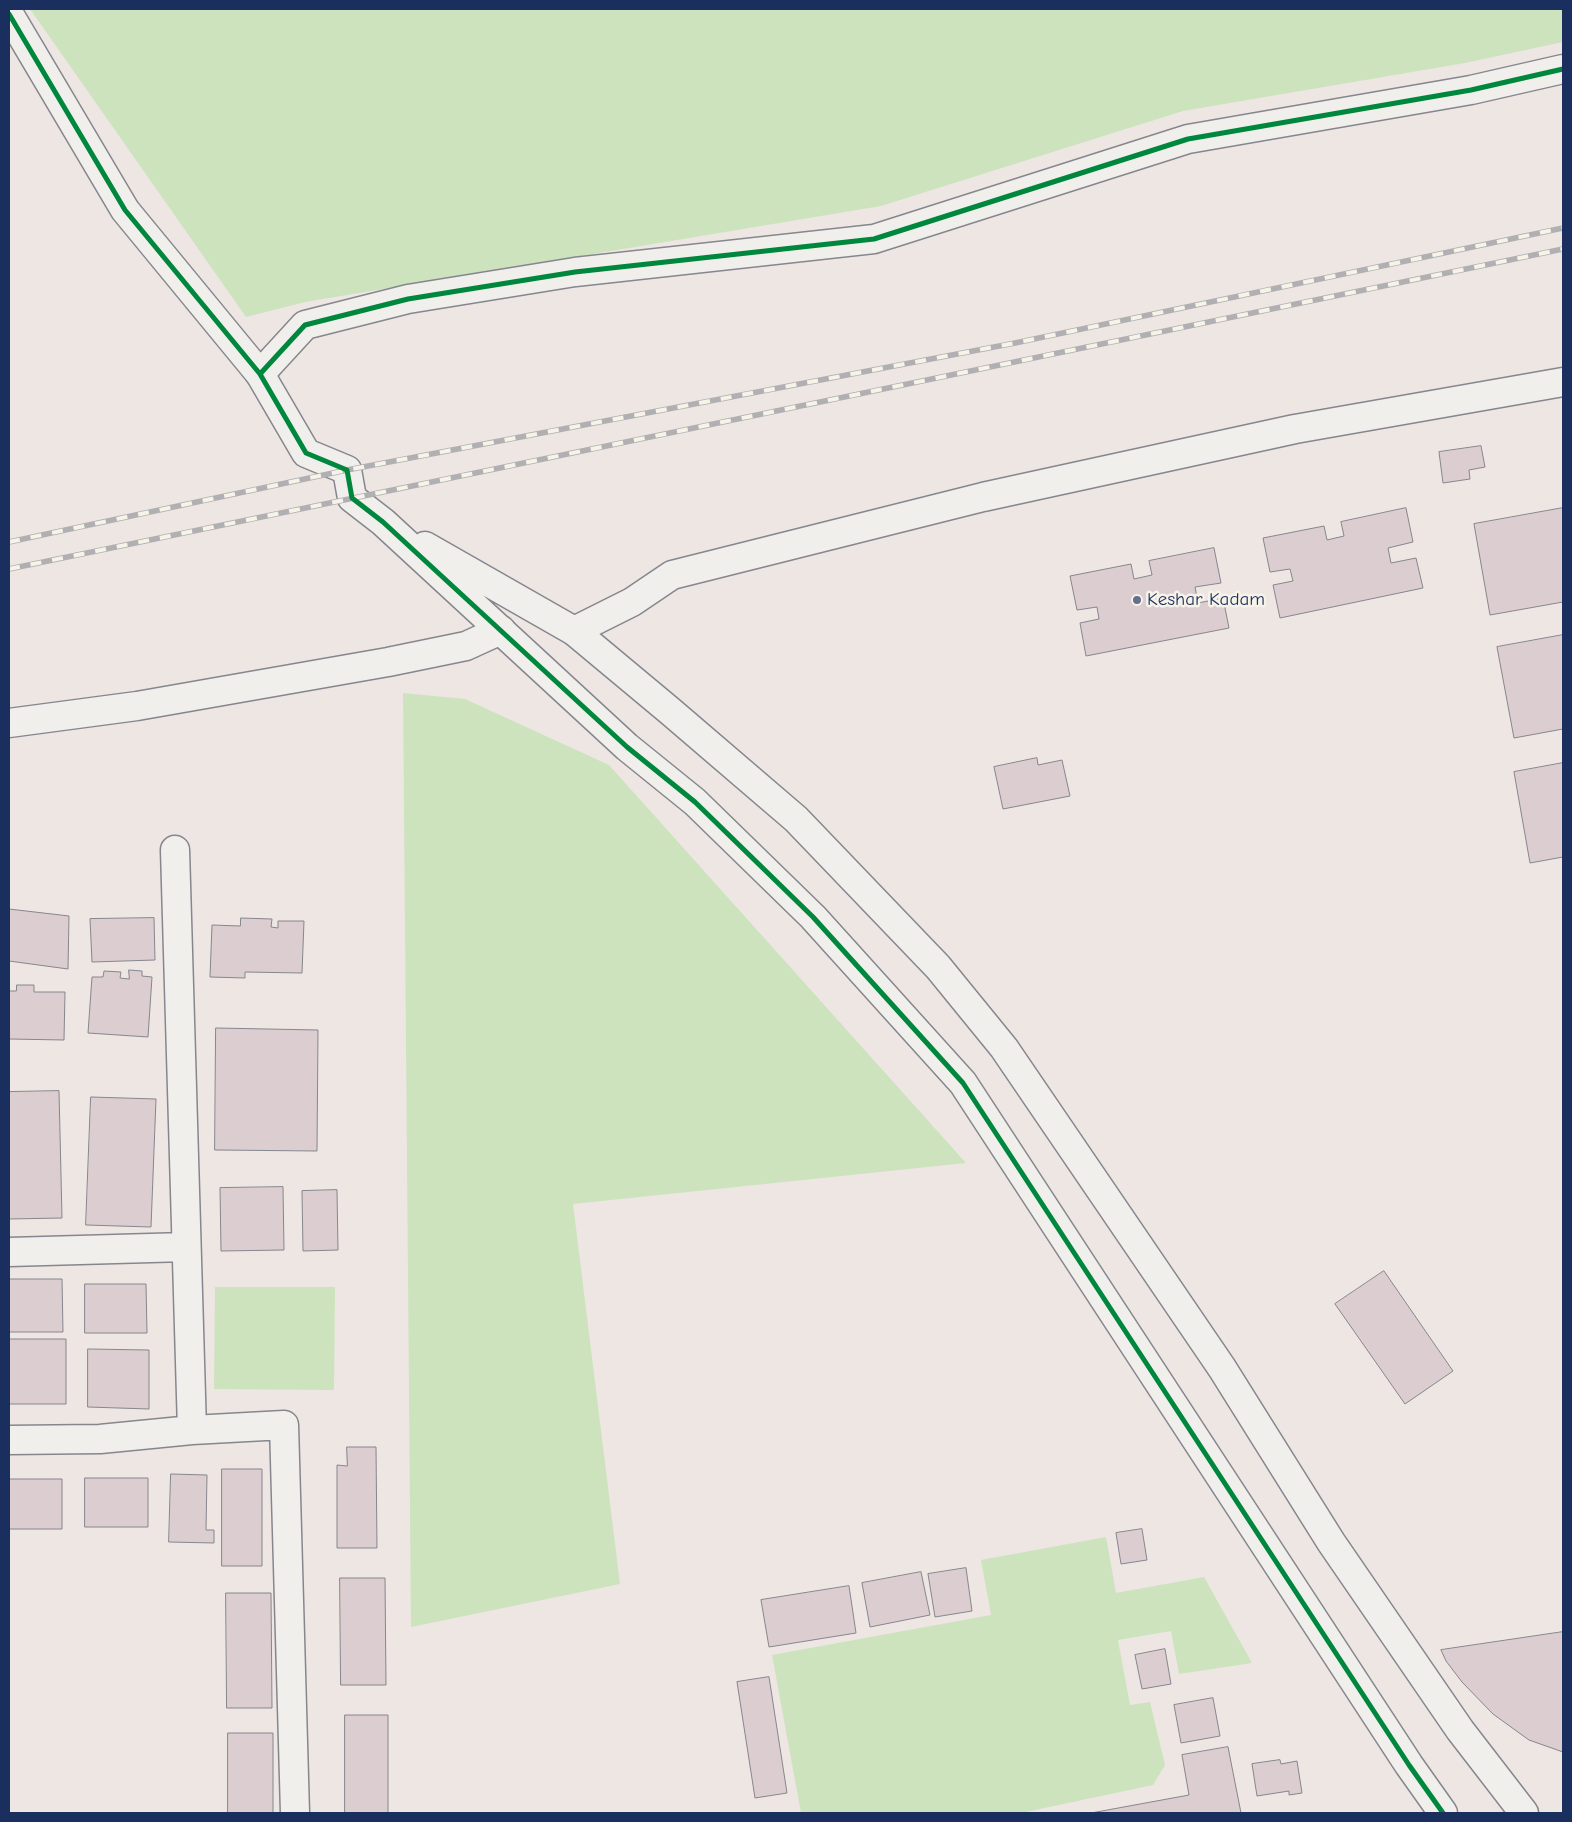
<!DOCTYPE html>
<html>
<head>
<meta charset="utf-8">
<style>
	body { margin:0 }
	#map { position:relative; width:1572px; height:1822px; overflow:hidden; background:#eee6e3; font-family:"Comic Neue",sans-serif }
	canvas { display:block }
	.frame { position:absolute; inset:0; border:10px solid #1b2f5e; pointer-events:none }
</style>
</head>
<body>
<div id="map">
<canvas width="1572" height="1822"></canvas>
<div class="frame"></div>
</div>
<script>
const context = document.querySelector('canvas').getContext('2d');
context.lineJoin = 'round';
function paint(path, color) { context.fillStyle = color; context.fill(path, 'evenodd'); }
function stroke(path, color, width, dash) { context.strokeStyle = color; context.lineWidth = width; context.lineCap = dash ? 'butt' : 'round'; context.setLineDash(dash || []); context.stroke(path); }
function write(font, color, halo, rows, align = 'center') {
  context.font = font + ' "Comic Neue",sans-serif'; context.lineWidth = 5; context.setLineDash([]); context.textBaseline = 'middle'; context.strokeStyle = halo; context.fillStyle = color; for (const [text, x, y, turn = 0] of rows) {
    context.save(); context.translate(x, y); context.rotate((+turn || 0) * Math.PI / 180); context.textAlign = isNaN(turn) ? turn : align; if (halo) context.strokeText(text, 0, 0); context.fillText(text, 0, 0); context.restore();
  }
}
paint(new Path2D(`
	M30,9h1533v33l-98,21 -282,48 -302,95 -576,96 -59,15z
	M403,693l62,6 144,66 357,398 -393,41 47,380 -209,43z
	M215,1287h120l-1,103 -120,-1z
	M1106,1537l10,56 88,-16 48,86 -73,11 -8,-43 -53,9 12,65 20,-3 15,63 -12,20 -132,28h-220l-29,-158 219,-40 -10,-55z`), '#cce3be');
const building = new Path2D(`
	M1481,446l4,21 -16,3 1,9 -27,4 -4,-31z
	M1406,508l7,34 -25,6 3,15 25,-5 7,30 -143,30 -7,-33 20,-4 -3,-12 -20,3 -7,-34 61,-12 3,14 17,-4 -3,-14z
	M1563,508v94l-73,13 -16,-91z
	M1214,548l7,35 -26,4 3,16 25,-5 6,30 -143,28 -6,-33 19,-4 -2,-12 -20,3 -7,-34 61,-12 3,15 18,-4 -3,-14z
	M1563,635v94l-49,9 -17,-91z
	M1037,758l1,7 24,-5 8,36 -67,13 -9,-42z
	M1563,763v94l-33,6 -16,-91z
	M9,909l60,7 -1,53 -59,-8z
	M154,918l1,42 -63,2 -2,-43z
	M241,918l31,1 -1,8 7,1v-7h26l-2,52 -57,-1v6l-35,-1 2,-52 28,1z
	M129,970l13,1v5l10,1 -4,60 -60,-4 4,-56h11l1,-6 17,1 -1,6 9,1z
	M17,985h17v7h31l-1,48 -55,-1v-48h7z
	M216,1028l102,2 -1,121 -102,-1z
	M59,1091l3,127 -53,1v-127z
	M91,1097l65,2 -5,128 -65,-2z
	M283,1187l1,63 -63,1 -1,-63z
	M337,1190l1,60 -35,1 -1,-60z
	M1384,1271l69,100 -48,33 -70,-100z
	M9,1279h53l1,53h-54z
	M85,1284h61l1,49h-62z
	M9,1339h57v65h-57z
	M88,1349l61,1v59l-61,-2z
	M347,1447h29l1,101h-40v-83l10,1z
	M222,1469h40v97h-40z
	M171,1474l36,1 -1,55h8v13l-45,-1z
	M85,1478h63v49h-63z
	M9,1479h53v50h-53z
	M1142,1529l5,31 -26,4 -5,-31z
	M966,1568l6,43 -37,6 -7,-43z
	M921,1572l9,43 -60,12 -8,-44z
	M340,1578h45l1,107h-45z
	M849,1586l7,47 -87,14 -8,-47z
	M226,1593h45l1,115h-45z
	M1563,1632v120l-34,-12 -36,-26 -31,-32 -16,-21 -5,-11z
	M1165,1649l6,35 -29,5 -7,-34z
	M769,1677l18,116 -32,5 -18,-116z
	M1213,1698l7,38 -39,7 -7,-38z
	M345,1715h43v98h-43z
	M228,1733h45v80h-45z
	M1228,1747l13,66h-150l98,-18 -7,-40z
	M1280,1760l1,4 16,-3 5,32 -13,2v-4l-32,5 -5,-32z`);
paint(building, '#dbcdd0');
stroke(building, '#86868e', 1);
const minor = new Path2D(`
	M260,374l45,-49 103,-26 167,-27 299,-33 314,-100 283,-49 92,-21
	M574,631l58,-29 40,-27 311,-78 312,-68 268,-47
	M9,723l128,-17 251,-44 78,-16 35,-16
	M175,850l17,580 92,-5 11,388
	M9,1252l177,-5
	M9,1440l91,-1 92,-9`);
const tertiary = new Path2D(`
	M9,14l116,196 135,164 46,79 41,17 5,28 31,24 244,225 68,55 118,115 150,166 446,682 34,48
	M425,546l149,85 96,80 126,108 142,148 66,81 218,320 109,174 129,188 64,83`);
stroke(minor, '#86868e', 31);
stroke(tertiary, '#86868e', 31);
stroke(minor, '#f1efec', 28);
stroke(tertiary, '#f1efec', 28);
const rail = new Path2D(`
	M9,542l338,-72 668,-127 548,-115
	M9,569l1554,-320`);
stroke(rail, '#b0b0b3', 5.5);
stroke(rail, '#f7f3e8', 4, [11]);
stroke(new Path2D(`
	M9,14l116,196 135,164 46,79 41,17 5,28 31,24 244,225 68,55 118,115 150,166 446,682 34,48
	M260,374l45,-49 103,-26 167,-27 299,-33 314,-100 283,-49 92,-21`), '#00873e', 5);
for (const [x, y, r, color] of [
	[1137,600,5,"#656f8d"]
]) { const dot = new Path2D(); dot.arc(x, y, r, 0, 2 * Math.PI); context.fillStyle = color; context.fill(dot); stroke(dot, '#f7f3e8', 2); }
write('19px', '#1b2f5e', '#f7f3e8', [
	["Keshar Kadam",1147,600]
], 'left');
</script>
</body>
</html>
